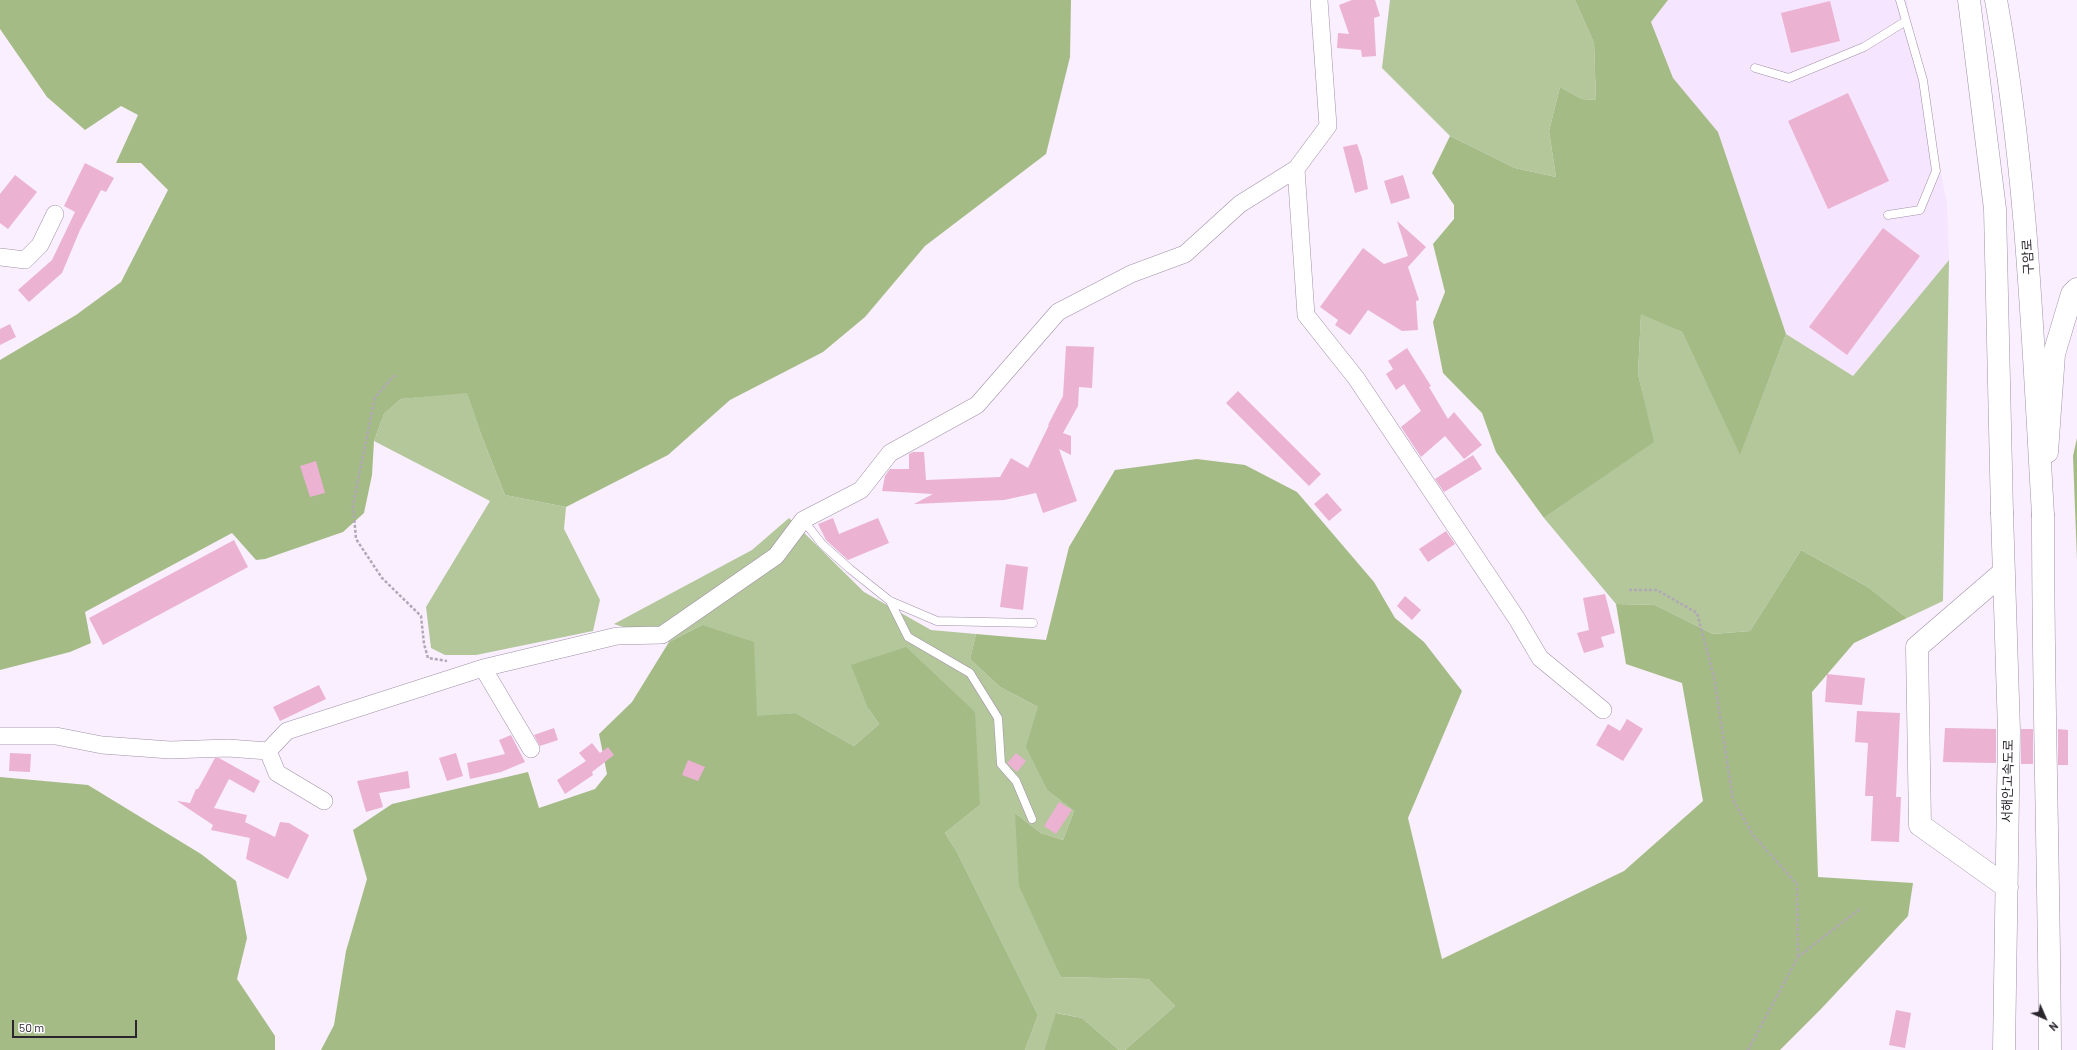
<!DOCTYPE html>
<html>
<head>
<meta charset="utf-8">
<style>
	body { margin:0 }
	#map { position:relative; width:2077px; height:1050px; overflow:hidden; background:#f9effe; font-family:Barlow,sans-serif }
	canvas { display:block }
	.north { position:absolute; left:2025px; top:998px; width:40px; height:40px; -webkit-text-stroke:3px #fff; paint-order:stroke; rotate:135deg; font-size:11px; font-weight:700; line-height:16px; text-align:center; color:#2b252e }
	.north::after { content:''; display:block; margin:auto; width:14px; height:18px; background:#2b252e; clip-path:polygon(50% 0,100% 100%,50% 72%,0 100%) }
	.scale { position:absolute; left:12px; top:1020px; width:125px; height:18px; box-sizing:border-box; border:2px solid #2b252e; border-top:0; padding-left:5px; font-size:12px; line-height:14px; white-space:nowrap; color:#2b252e; -webkit-text-stroke:3px #fff; paint-order:stroke }
</style>
</head>
<body>
<div id="map">
<canvas width="2077" height="1050"></canvas>
<div class="north">N</div>
<div class="scale">50 m</div>
</div>
<script>
const context = document.querySelector('canvas').getContext('2d');
context.lineJoin = 'round';
function paint(path, color) { context.fillStyle = color; context.fill(path, 'evenodd'); }
function stroke(path, color, width, dash) { context.strokeStyle = color; context.lineWidth = width; context.lineCap = dash ? 'butt' : 'round'; context.setLineDash(dash || []); context.stroke(path); }
function write(font, color, halo, rows, align = 'center') {
  context.font = font + ' Barlow,"Noto Sans KR",sans-serif'; context.lineWidth = 3; context.setLineDash([]); context.textBaseline = 'middle'; context.strokeStyle = halo; context.fillStyle = color; for (const [text, x, y, turn = 0] of rows) {
    context.save(); context.translate(x, y); context.rotate((+turn || 0) * Math.PI / 180); context.textAlign = isNaN(turn) ? turn : align; if (halo) context.strokeText(text, 0, 0); context.fillText(text, 0, 0); context.restore();
  }
}
paint(new Path2D(`
	M1668,0h239l40,204 2,56 -96,116 -67,-42 -68,-202 -45,-54 -22,-56z`), '#f6e5fe');
paint(new Path2D(`
	M1390,0h185l19,43 2,57 -14,-1 -22,-12 -11,44 7,46 -41,-9 -65,-32 -68,-68z
	M1949,260l-6,341 -36,17 -39,-31 -67,-37 -51,81 -37,3 -58,-29 -39,-1 -72,-86 109,-76 -15,-68 3,-61 41,19 58,122 46,-120 67,42z
	M467,392l15,45 23,58 61,12 -2,22 36,71 -7,31 -117,24h-31l-14,-7 -5,-41 64,-106 -116,-60 10,-27 17,-15z
	M789,518l75,74 67,38 45,4 -6,25 30,28 38,20 10,84 26,20 -11,29 -22,-7 -26,-20 46,164 87,2 27,27 -50,44h-6l-37,-32 -25,-5 -13,37h-19l13,-35 -81,-163 -12,-19 35,-28 -112,-97 11,16 -25,22 -58,-33 -40,4 -54,-92 -33,17 -55,-18 138,-74z`), '#b3c79b');
paint(new Path2D(`
	M0,0h1071l-1,57 -24,97 -121,92 -60,71 -42,35 -93,48 -62,55 -102,52 -61,-12 -23,-58 -15,-44 -66,6 -17,15 -10,27 -2,34 -8,38 -21,19 -78,27 -9,1 -24,-27 -147,79 6,31 -21,9 -70,18v-310l76,-45 45,-33 47,-92 -27,-27h-25l22,-48 -17,-9 -36,24 -38,-33 -47,-68z
	M1575,0h93l-17,22 22,56 45,54 68,202 -46,121 -58,-123 -41,-18 -3,60 16,68 -110,76 -48,-66 -14,-39 -39,-40 -10,-51 12,-30 -12,-48 21,-25v-14l-22,-32 18,-37 65,32 41,9 -7,-46 11,-44 22,12 14,1 -2,-57z
	M2077,438v122l-4,-104z
	M1197,459l48,6 52,27 77,90 21,36 29,24 38,49 -54,127 34,141 182,-88 79,-70 -21,-118 -56,-19 -10,-60 39,1 58,29 37,-3 51,-81 67,37 39,31 -53,25 -42,49 6,185 95,6 -5,33 -87,93 -41,41h-655l50,-44 -27,-27 -87,-2 -42,-91 -4,-73 26,20 22,7 11,-29 -26,-20 -22,-44 12,-40 -38,-20 -30,-28 6,-25 70,6 23,-93 46,-77z
	M702,625l52,17 3,74 39,-3 58,33 25,-22 -11,-16 -17,-43 55,-18 69,65 5,93 -35,28 12,19 81,163 -13,35h-704l13,-25 12,-74 21,-72 -14,-49 39,-26 136,-32 11,36 56,-19 12,-15 -8,-40 33,-32 37,-60z
	M0,777l88,8 113,69 35,27 11,57 -10,41 38,57v14h-275z
	M1056,1013l26,5 37,32h-75z`), '#a4bb86');
paint(new Path2D(`
	M1352,0h23l5,16 -6,2 2,38 -14,1 -1,-7 -24,-2 1,-15 11,1 -10,-29z
	M1830,1l10,40 -49,12 -10,-40z
	M1848,93l41,88 -61,28 -40,-88z
	M1357,144l5,14 6,31 -13,4 -12,-46z
	M85,163l29,15 -8,14 -5,-2 -21,40 -18,43 -33,29 -11,-12 34,-30 23,-48 -11,-6z
	M15,175l22,17 -29,37 -8,-6v-29z
	M1403,175l7,23 -19,6 -7,-23z
	M1397,221l29,26 -18,20 11,33 -3,1 2,29 -16,1 -34,-21 -18,25 -15,-10 3,-5 -18,-13 43,-59 21,16 24,-8z
	M1883,228l37,28 -73,99 -38,-28z
	M10,324l6,13 -16,8v-16z
	M1066,346l28,1 -2,41 -13,-1 -1,19 -15,27 8,3v19l-12,-6 18,52 -34,12 -7,-20 -32,7 -90,4 19,-10 -51,-3 3,-15 5,-7h19v-15l4,-2h11l2,28 74,-3 11,-19 17,10 21,-43h-1l15,-29z
	M1407,348l24,38 -2,1 19,32 6,-7 28,33 -18,14 -19,-23 -24,21 -20,-30 20,-16 -17,-27 -8,6 -10,-16 7,-5 -5,-8z
	M1238,391l83,83 -12,12 -83,-83z
	M1473,455l9,14 -38,23 -9,-13z
	M316,461l9,32 -15,4 -10,-31z
	M1327,493l15,17 -13,11 -15,-17z
	M833,518l6,16 39,-16 11,25 -41,17 -22,-20 -8,-16z
	M1446,531l9,13 -27,18 -9,-13z
	M234,540l14,27 -145,78 -14,-27z
	M1006,564l22,3 -5,43 -23,-3z
	M1605,594l10,39 -14,4 3,10 -20,6 -7,-20 12,-3 -6,-32z
	M1405,596l16,14 -9,10 -15,-14z
	M1827,674l38,4 -3,27 -37,-3z
	M319,685l7,14 -46,22 -7,-14z
	M1857,711l43,2 -4,84h5l-2,45 -28,-1 2,-45h-8l3,-53 -13,-1z
	M1627,719l16,10 -20,32 -27,-16 12,-21 12,7z
	M554,728l4,12 -18,6 -6,-11z
	M1945,728l51,1v34l-53,-1z
	M2021,729h12v35h-12z
	M2058,729l10,1v35h-10z
	M511,735l14,27 -24,10 -31,7 -3,-16 38,-9 -6,-14z
	M592,743l8,10 8,-6 6,8 -22,17 1,3 -28,19 -8,-14 29,-19 -7,-8z
	M10,753l21,1 -1,18 -21,-1z
	M456,753l7,23 -16,5 -8,-23z
	M1016,753l10,8 -9,11 -10,-9z
	M215,758h4l41,23 -6,12 -25,-14 -15,29 33,7 -2,7 30,15 5,-15 9,1 20,12 -21,44 -42,-20 4,-21 -39,-8 2,-5 -36,-24 13,2 6,-14h2z
	M688,760l17,7 -7,14 -16,-6z
	M408,771l2,17 -31,5 4,14 -17,5 -9,-31z
	M1059,802l13,8 -16,24 -12,-8z
	M1896,1010l15,3 -6,35 -16,-3z`), '#ebb2d1');
const lane = new Path2D(`
	M1755,68l34,10 75,-31 42,-26
	M1888,215l32,-5 16,-39 -13,-91 -23,-80
	M803,520l19,24 28,25 40,32 47,20 96,2
	M890,601l18,36 62,36 28,45 3,46 15,17 16,38`);
const street = new Path2D(`
	M1319,0l9,126 -32,43 10,146 50,63 161,241 23,39 63,52
	M0,257l25,3 15,-15 15,-31
	M483,668l48,81
	M0,736h56l46,9 68,5 58,-2 40,3 19,-20 196,-63 134,-32 45,-1 114,-79 27,-36 58,-30 29,-37 87,-48 81,-93 73,-38 54,-20 55,-50 56,-35
	M268,751l9,22 47,28`);
const secondary = new Path2D(`
	M2047,452l7,-98 18,-60 5,-5`);
const primary = new Path2D(`
	M1969,0l26,209 7,304
	M1996,0c31,170 37,343 47,515`);
const highway = new Path2D(`
	M2002,513l7,218 -5,319
	M2043,515c0,179 6,357 7,535
	M2004,572l-87,75 3,178 87,62`);
stroke(lane, '#a191a8', 9);
stroke(street, '#a191a8', 18);
stroke(secondary, '#a191a8', 23);
stroke(primary, '#a191a8', 23);
stroke(highway, '#a191a8', 23);
stroke(new Path2D(`
	M395,375l-20,22 -22,108 3,34 26,39 39,38 3,28 4,14 19,3
	M1629,590h28l40,23 17,64 19,123 20,35 44,49 1,73
	M1748,1050l50,-93 63,-49`), '#b1a8b5', 2.5, [3, 2]);
stroke(lane, '#fff', 8);
stroke(street, '#fff', 17);
stroke(secondary, '#fff', 22);
stroke(primary, '#fff', 22);
stroke(highway, '#fff', 22);
write('13px', '#2b252e', '#fff', [
	["구암로",2028,257,-93],
	["서해안고속도로",2008,781,-89]
]);
</script>
</body>
</html>
